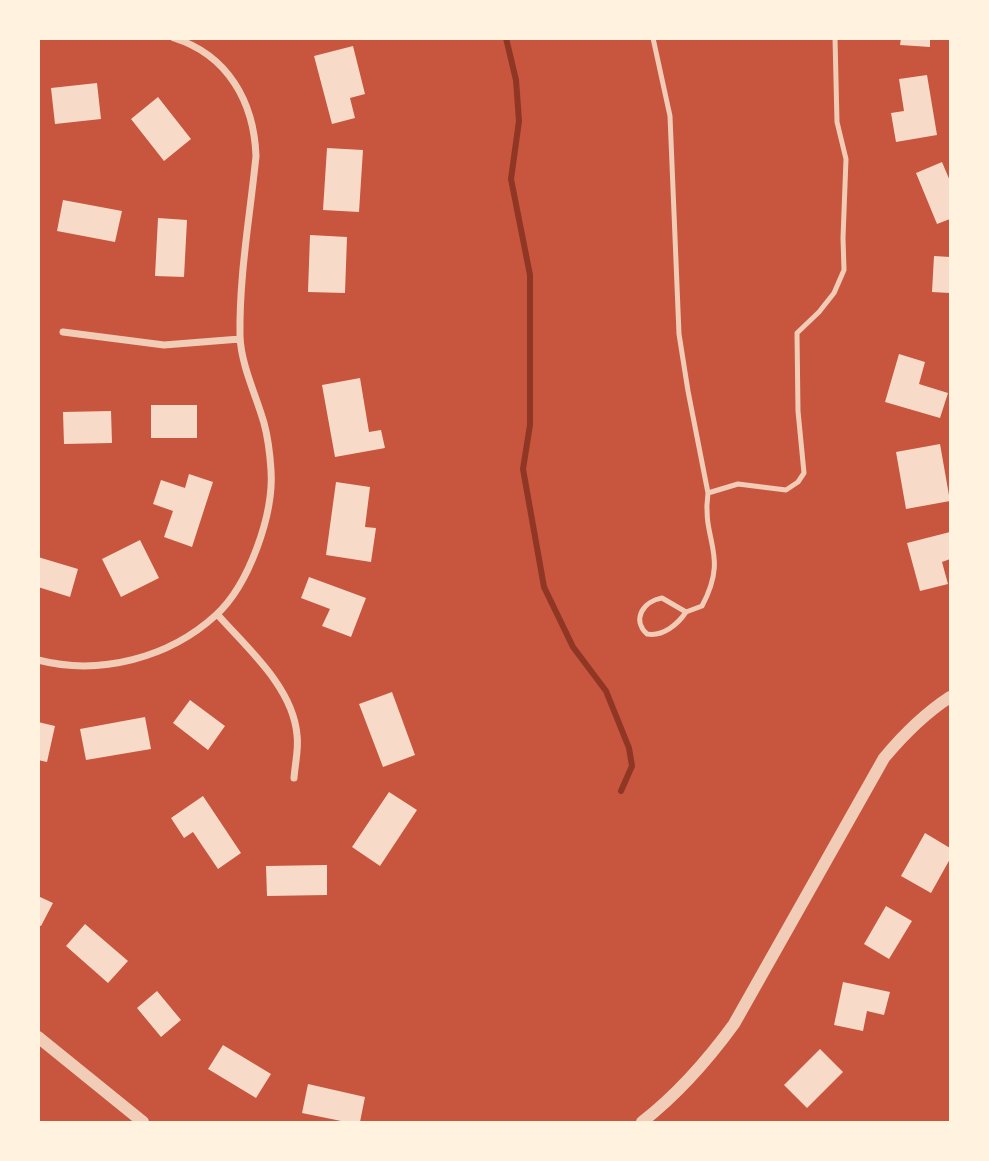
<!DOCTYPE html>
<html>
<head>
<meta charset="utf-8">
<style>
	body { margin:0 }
	#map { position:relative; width:989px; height:1161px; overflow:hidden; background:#c8553d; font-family:Jost,sans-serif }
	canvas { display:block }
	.frame { position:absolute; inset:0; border:40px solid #fff3e0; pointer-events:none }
</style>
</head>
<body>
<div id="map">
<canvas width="989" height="1161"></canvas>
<div class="frame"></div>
</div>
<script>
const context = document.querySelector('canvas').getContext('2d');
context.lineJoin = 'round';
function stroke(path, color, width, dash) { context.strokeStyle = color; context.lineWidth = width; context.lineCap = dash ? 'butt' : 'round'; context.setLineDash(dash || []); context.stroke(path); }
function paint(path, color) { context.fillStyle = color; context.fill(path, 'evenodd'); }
stroke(new Path2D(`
	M506,38l10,42 3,41 -8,58 19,96v150l-7,44 21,118 29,60 33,44 23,57 3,18 -11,25`), '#8f3625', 6);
paint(new Path2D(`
	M901,38h29v9l-30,-2z
	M353,46l12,48 -15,4 5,20 -23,6 -18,-68z
	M927,75l10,60 -41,7 -5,-29 13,-2 -5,-32z
	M97,83l4,36 -46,5 -4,-36z
	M158,97l33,42 -27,22 -33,-42z
	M327,148l36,2 -4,62 -36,-2z
	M942,162l8,19v38l-13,5 -21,-51z
	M63,200l59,11 -7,31 -58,-11z
	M158,218l29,2 -3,57 -29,-1z
	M310,235l37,2 -2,56 -37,-1z
	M934,256l16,1v36l-18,-1z
	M899,354l26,8 -6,22 29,9 -8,25 -55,-16z
	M360,378l9,54 12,-2 4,18 -50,9 -13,-72z
	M151,405h46v33h-46z
	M111,411l1,32 -48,1 -1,-32z
	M940,444l10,57 -44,8 -10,-57z
	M189,474l24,8 -21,65 -28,-10 9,-26 -20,-7 8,-24 24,8z
	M336,482l34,5 -5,40 11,1 -5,34 -45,-7z
	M950,532v27l-8,3 6,22 -28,7 -13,-48z
	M140,540l19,38 -38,19 -19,-38z
	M38,557l40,12 -8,28 -32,-10z
	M309,577l57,21 -15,39 -29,-11 8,-17 -29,-11z
	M392,692l23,63 -32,12 -24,-63z
	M190,700l35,26 -17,24 -35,-27z
	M145,717l6,32 -65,11 -6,-31z
	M38,722l17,4 -8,36 -9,-2z
	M389,792l28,18 -37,56 -28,-19z
	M203,796l38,57 -23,16 -25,-37 -9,6 -13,-20z
	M925,833l25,15v11l-19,34 -30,-17z
	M327,865v30l-60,1 -1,-30z
	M38,896l15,7 -12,23 -3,-1z
	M886,906l26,15 -23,38 -25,-15z
	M85,924l43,37 -20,22 -42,-37z
	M843,982l47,10 -6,23 -17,-4 -4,20 -29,-6z
	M157,991l24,29 -20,17 -24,-29z
	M223,1045l48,29 -15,24 -48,-29z
	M820,1049l23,23 -36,36 -23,-23z
	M308,1084l57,13 -5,25h-14l-44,-9z`), '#f7dbc8');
stroke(new Path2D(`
	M653,38l17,78 9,218 9,57 20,102 30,-9 48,6 12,-8 6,-9 -6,-62 -1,-78 22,-21 15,-19 10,-23 -1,-32 3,-79 -9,-37 -2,-84
	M686,612c-8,12 -23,25 -39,22 -16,-15 -3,-33 15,-36l24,14 16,-6c28,-52 -1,-65 6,-113`), '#f1ccb7', 5);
stroke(new Path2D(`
	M63,332l101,13 76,-6
	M217,614c30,34 76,73 80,121 2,13 -2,29 -3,43
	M38,660c62,16 131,-2 178,-45 33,-30 58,-101 55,-145 -1,-16 -3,-32 -7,-47 -8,-28 -23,-58 -24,-87 -1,-60 10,-120 16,-180 -2,-54 -28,-101 -82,-118`), '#f1ccb7', 7);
stroke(new Path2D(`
	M38,1037l105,85
	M642,1122c36,-28 65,-61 92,-98l150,-266c20,-24 40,-44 66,-61`), '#f1ccb7', 12);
</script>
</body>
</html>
